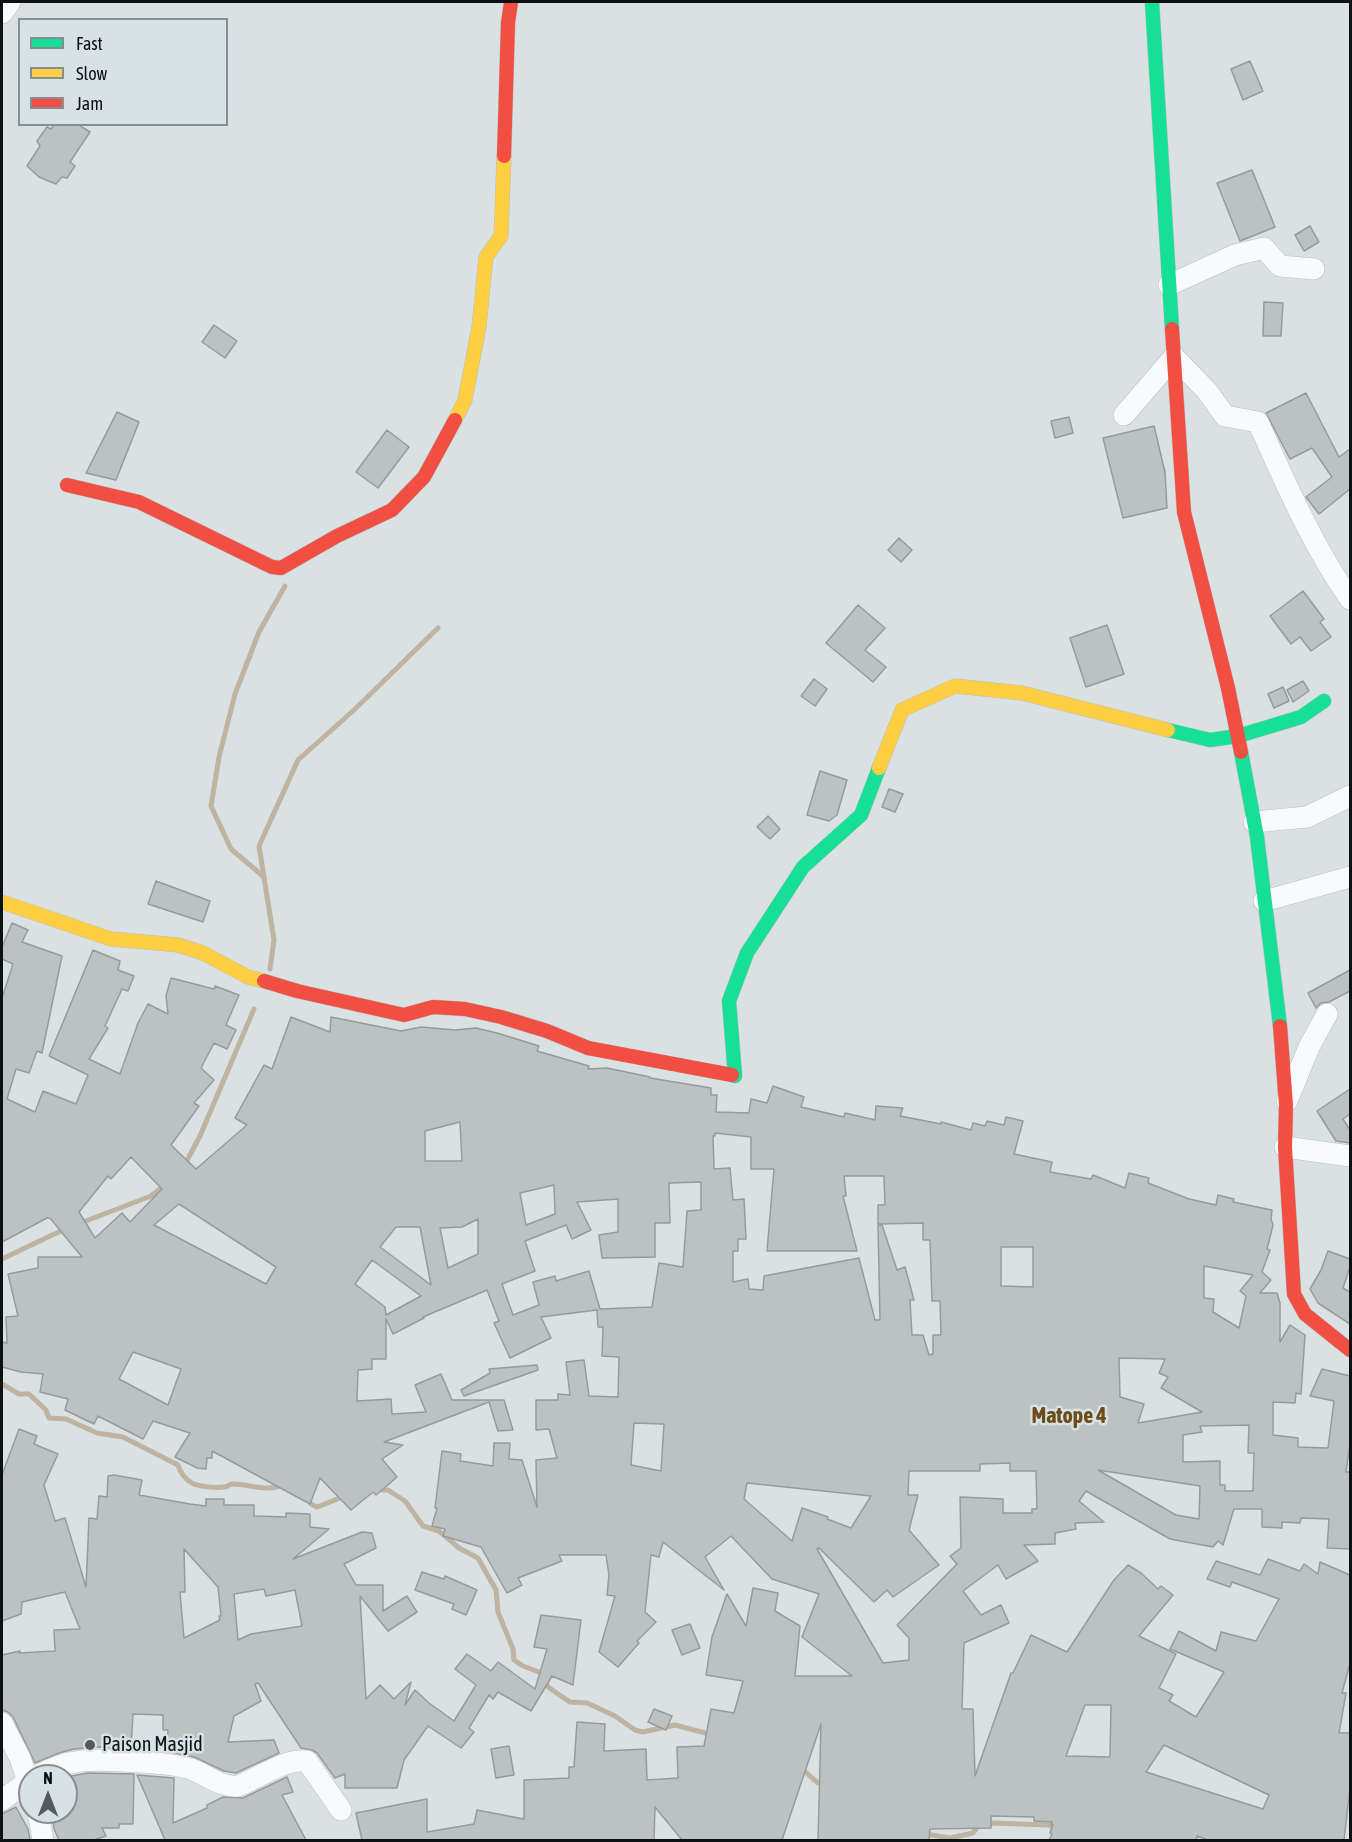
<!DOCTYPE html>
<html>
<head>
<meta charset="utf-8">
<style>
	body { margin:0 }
	#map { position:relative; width:1352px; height:1842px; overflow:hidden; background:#dae1e2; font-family:"Asap Condensed",sans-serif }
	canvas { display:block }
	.frame { position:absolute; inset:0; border:3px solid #0d1112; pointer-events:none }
	.legend { position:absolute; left:18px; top:18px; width:210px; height:108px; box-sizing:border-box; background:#d7e2e6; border:2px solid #868e91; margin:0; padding:8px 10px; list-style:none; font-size:18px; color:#0d1112 }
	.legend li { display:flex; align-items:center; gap:12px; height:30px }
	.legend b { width:30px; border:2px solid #868e91 }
	.north { position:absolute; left:18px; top:1764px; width:60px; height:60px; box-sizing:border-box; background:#d7e2e6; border:2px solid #868e91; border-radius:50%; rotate:0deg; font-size:16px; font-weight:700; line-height:24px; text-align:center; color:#0d1112 }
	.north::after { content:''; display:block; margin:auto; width:21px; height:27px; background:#555a5b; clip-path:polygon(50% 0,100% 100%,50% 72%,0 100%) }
</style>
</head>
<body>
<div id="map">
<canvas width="1352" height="1842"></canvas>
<div class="frame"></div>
<ul class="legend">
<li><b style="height:8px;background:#16e098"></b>Fast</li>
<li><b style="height:8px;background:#ffcf43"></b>Slow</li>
<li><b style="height:8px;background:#f24e42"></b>Jam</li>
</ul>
<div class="north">N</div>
</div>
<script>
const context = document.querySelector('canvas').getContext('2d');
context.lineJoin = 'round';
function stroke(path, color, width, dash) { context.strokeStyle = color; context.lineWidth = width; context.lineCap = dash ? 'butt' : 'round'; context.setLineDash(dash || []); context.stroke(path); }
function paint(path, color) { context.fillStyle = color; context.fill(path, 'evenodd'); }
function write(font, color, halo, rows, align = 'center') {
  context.font = font + ' "Asap Condensed",sans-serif'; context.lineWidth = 5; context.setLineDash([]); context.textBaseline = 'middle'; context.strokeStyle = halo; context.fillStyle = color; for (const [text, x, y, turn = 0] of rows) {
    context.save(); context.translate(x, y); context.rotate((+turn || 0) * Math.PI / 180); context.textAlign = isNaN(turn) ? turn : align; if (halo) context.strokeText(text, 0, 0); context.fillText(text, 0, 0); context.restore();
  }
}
stroke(new Path2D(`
	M264,877l-33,-28 -20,-43 8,-49 16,-63 24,-62 26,-46
	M270,969l4,-29 -15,-94 39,-86 56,-50 84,-82
	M184,1166l16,-30 54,-127
	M78,1224l73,-28 14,-11
	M2,1259l65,-31
	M2,1384l17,10h10l17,16 3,8 17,1 31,14 26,4 55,28c2,7 7,14 14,18 8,4 24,5 32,4 7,-1 3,-3 9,-3 16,0 36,9 51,0
	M376,1490h12l17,11 18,25 16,5 20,17 19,10 18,32 2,22 15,37 1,11 9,6 19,7 6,14 22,15 17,1 28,13 20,14 8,2 32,-7 38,10
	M307,1497l4,7 6,3 28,-11
	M801,1768l17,15h6
	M925,1834l25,4 23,-5c5,-8 10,-10 19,-10l57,2 7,5`), '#bfb3a1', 5);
const building = new Path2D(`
	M1250,61l13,30 -20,9 -12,-31z
	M55,124h22l13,8 -20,30 5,4 -8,12 -5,-1 -6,7 -17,-7 -12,-11 13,-20 -3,-5 10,-14 4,2z
	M1252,170l23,57 -35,14 -23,-58z
	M1310,226l9,16 -15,9 -9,-16z
	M1264,302l19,1 -2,33h-18z
	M214,325l23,16 -12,17 -23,-16z
	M1306,393l33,64 11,-8v40l-31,25 -13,-17 26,-20 -20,-29 -22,11 -24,-46z
	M117,412l22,10 -23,58 -30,-7z
	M1069,417l4,16 -18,5 -4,-17z
	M1154,426l11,46 2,36 -44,10 -20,-80z
	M387,430l22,17 -31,41 -22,-16z
	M899,538l13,12 -11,12 -13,-12z
	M1303,591l21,28 -4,3 11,15 -20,14 -11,-14 -9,7 -21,-28z
	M858,605l27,23 -20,22 21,17 -13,15 -47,-39z
	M1107,625l17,49 -38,13 -16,-49z
	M814,679l13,10 -12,17 -14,-10z
	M1303,681l6,10 -16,11 -6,-12z
	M1283,687l6,14 -15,7 -6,-14z
	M820,771l27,9 -10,35 -8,6 -22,-6z
	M889,789l14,5 -8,18 -13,-5z
	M768,816l12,13 -10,10 -13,-12z
	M156,881l54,20 -7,21 -55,-18z
	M12,923l16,7 -6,12 40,14 -20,97 -5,-2 -8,22 -13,-4 -9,30 28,13 8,-21 33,13 12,-29 -39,-19 44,-106 27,11 -2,9 16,6 -6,15 -6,-2 -17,37 3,2 -19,31 31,15 18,-51 10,-19 20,10 -2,-18 5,-18 43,11 1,-3 24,9 -13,30 10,5 -9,19 -13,-6 -13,25 13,12 -20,23 5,3 -28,39 25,24 51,-44 -12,-7 29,-53 8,4 19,-52 39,15 1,-15 70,14 20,-4 34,3 21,-2 21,5 42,13 -2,5 52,15 -1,3 19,-1 43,9v1l61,10v7h6l-1,17 33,1 2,-14 16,4 6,-17 31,11 -3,10 43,10 1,-4 30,7 1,-14 27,2 -3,8 41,8v-2l30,8 2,-7 12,3 2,-5 17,4 2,-8 17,4 -9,33 38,8 -2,10 41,7 2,-4 32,13 4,-15 20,5 -1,5 41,16 27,6 2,-10 16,4 -1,3 39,8 -1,9 2,6 -6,24 3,1 -8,22 9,8 -11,13h17l3,10v39l10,-17 15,10 -4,59 -5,-1 -1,10 -22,-1v33l25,3v9l30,1 6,-47 -24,-5 12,-27 28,7v67l-4,29h4v77l-23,-1 2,-29 -28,-1 -1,5 -18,-1v6l-20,-1v-18h-28l-11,36 -5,-4 -5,6 -43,-8 -84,-48 -7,10 25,21 -29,1 1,6 -21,4v11l-31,1 14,16 -32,18 -8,-14 -35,26 18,24 20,-10 8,18 -45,20 -2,66h11l2,67 36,-103h2l18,-38 36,17 47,-72 14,-15 13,8 17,16 3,-3 12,9 -34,41 37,18 -17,34 14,7 -4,6 27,16 28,-45 -54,-23 9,-18 37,20 5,-19 35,9 23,-42 -47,-17 -2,5 -23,-8 9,-18 44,14 8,-16 32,12 4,-7 14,10 2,-12 30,13v88l-8,30h4l-7,40h11v55l-6,52h-136l-11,-4 -1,4h-147l3,-6 -2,-1 3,-8h-2l1,-3 -18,-1v-4l-43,-1v12l-61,1 -1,11h-111l3,-116 -39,116h-100l-27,-33 -1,33h-292l-6,-27 71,-14v33l47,-8 3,-14 47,9v-39l45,-2v-11h5l3,-45 28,2 -1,27 42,-2 1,31 31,-2 -1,-31 27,-1 7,-37 23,4 9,-32 -37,-6 6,-38 15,-43 19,32 7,-38 25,5 -3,18 25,15 -5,50h57l-50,-39 17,-43 -47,-15 -41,-43 -26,21 19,33 -61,-48 -4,15 -8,-2 -6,57 11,10 -19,19 2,2 -21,24 -19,-15 16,-56 -8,-1 2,-20 -3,-20h-47l3,6 -44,17 4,7 -15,8 -26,-46 -38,-11 2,-7 -13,-3 5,-18h-2l7,-57 19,3 -1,7 33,5 1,-23h16l-1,16 13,1 15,47 -1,-47 21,-2 -8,-29 -13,1v-30h22v-6l12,1 -4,-33 18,-2 5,36 29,1 1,-40 -17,-1 1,-29h-5l-1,-17 -56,7 10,21 -41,20 -16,-35 5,-2 -12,-31 -64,27 1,1 -31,16 -7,-15v40h-14v10l-14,1 -1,31 34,-2 1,15 34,-2 -11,-27 26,-11 11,26h52l9,30 -15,1 -9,-29 -105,40 19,3 -21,14 15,18 -21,18 -3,-3 -22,18 -31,-32 -10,26 -98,-53v7h-5l-1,11 -9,-1 -22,-11 15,-24 -37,-12 -10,18 -45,-23 -4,8 -29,-14 3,-11 -28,-7 3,-18 -22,-2 -19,-5v-25l5,1 -1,-26 12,-1 -10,-42 30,-6v-11h44l-32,-39h-3l-45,24v-244l11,-34 -11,-5v-12zM460,1122l2,39h-37v-30zM715,1133l36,4v32h23l-7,82h90l-14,-55h3l-2,-20h40l1,29h-7v19l45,-1v17h7l2,61h8l1,34h-8v19l-4,1 -6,-20h-11l-2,-35h4l-9,-33 -8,3 -15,-45h-4l2,95h-5l-16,-62 -95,18 -1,14 -14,-1 -1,-10 -15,3v-31h5v-12h8l-2,-40 -11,1 -3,-32 -16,1 -1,-33h2zM131,1157l31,32 -32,33 -8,-9 -27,25 -16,-26 29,-36 3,3zM701,1182v28l-14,1 -4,56 -24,-4 -7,44 -52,2 -11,-38 -33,10 -1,-5 -22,6 6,23 -26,10 -11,-31 33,-13 -10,-30 41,-16 6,14 19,-9 -14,-28 41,-3v33l-19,3 3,23 53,-1v-34h15l-1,-40zM554,1185l1,29 -29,11 -6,-32zM179,1204l97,63 -10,17 -112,-59zM478,1219v35l-30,14 -8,-40 22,-1zM396,1227h24l11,58 -51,-38zM1001,1247h32v40l-32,-1zM372,1260l49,36 -35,19 -1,-8 -30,-23zM1204,1266l49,9 -13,16 6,5 -7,32 -26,-16 1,-13 -10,-1zM133,1352l48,17 -13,36 -49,-26zM1119,1358l46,1 -6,14 9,4 -7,11 41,24 -64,11 6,-19 -24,-7zM634,1423l30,1 -3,47 -30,-6zM1249,1425l-1,28h6l-1,38h-28v-6h-5v-24l-37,1v-27l19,-3 -2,-6zM1010,1463v8h26l1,38h-5v4h-29v-14l-43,-2 1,51 -11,8 7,8 -60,61 12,13v22l-26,3 -66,-114 2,-1 55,54 13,-12 6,7 46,-32 -30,-35 9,-35h-10l1,-24h71v-7zM1098,1470l102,16 -1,33 -23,-4zM747,1483l124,13 -20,32 -24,-9 1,-2 -26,-9 -10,33 -48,-42zM1085,1705h26l-1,52 -44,-1zM1164,1745l105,50 -6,14 -117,-37z
	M1350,970v21l-21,11 -8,1 -5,5 -8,-15z
	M1350,1089v25l-7,5 7,11v13l-14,-2 -19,-30z
	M1328,1251l22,8v8l-7,21 7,4v32l-32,-21 -8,-14 11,-19z
	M537,1365l1,5 -74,26 -3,-6 29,-17 -1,-4z
	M19,1429l18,7 -3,8 24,10 -14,31 11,36 10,-3 21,69 3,-69 8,1 2,-23 8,1 1,-21 6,-1 28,5 -3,15 51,9 16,2v-7h18v6h30v11l32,1v-4l24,1v13l19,2 -36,30 69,-27 10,1 4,15 -32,16 12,21h27v26l24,-15 10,16 -29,19 -28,-35 6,103 14,-14 14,14 17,-17 -6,23 10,-15 14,13 25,18 22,-36 -21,-16 12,-15 24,17 7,-9 37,27 12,-40 -13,-2 7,-32 40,5 -8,65 -21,-9 -21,35 -33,-19 -5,7 -4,-4 -20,33 5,4 -13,16 -33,-22 -24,34 -7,28h-52v-14l-10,4 -18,-25 -5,-3 -11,-2 -43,-65 -3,1 6,17 -27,15 -6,26 46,-2 5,13 -43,20 -12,-2 -30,-14 -28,-6 2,-21h-5v-15l-30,-1 -2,35 -32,-2 -25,2 -15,4 -24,10 -22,-46 -5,-5 -6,-2v-55l18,-4 -1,2 36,-2 -1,-21 26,-1 -15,-37 -43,10 -1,12 -19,7v-146zM184,1549l34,38 3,29h-2l1,4 -36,18 -4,-46h5zM264,1589l2,7 29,-6 7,36 -51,8 -13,6 -4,-46z
	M422,1572l22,7 1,-3 32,14 -11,25 -14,-6 2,-5 -39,-14z
	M690,1624l10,24 -18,7 -10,-25z
	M654,1709l18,7 -6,14 -18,-8z
	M509,1746l5,29 -18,3 -5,-29z
	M88,1773l46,1 -1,50h-14v4h-17l4,8 -12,4h-35l-5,-11 -2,-17h14v-35z
	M137,1775l37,3 -1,45 34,-15v-3l16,-8 20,1 44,-21 6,15 -11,3 24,45h-141z
	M16,1807l12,22 2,11h-28v-26z`);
paint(building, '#bcc1c2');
stroke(building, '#969b9c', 1.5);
const street = new Path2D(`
	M2,13l8,-11
	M1169,285l66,-30 29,-7 16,18 34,3
	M1124,415l50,-58 33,34 18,25 33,6c27,60 54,123 92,177
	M1254,822l53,-5 43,-21
	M1264,901l86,-24
	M1287,1101l22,-54 18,-33
	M1285,1147l65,9
	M2,1723l18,35 10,30
	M37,1776c37,-21 63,-16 103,-14 17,1 35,2 51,7 14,5 31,19 47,17 4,-1 9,-4 13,-6 18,-8 36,-21 56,-19l34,49
	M2,1800l28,-20
	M38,1812l5,28`);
const fast = new Path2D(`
	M1152,2l20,327
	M1168,730l42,10 28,-4 63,-19 23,-16
	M1241,752l16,85 23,189
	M732,1075l3,1 -6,-75 18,-48 56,-86 58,-52 18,-47`);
const slow = new Path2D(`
	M455,420l10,-20 14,-73 7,-70 15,-21 3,-80
	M879,768l23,-58 53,-24 67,7 146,37
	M2,902l109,37 67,6 25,8 45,24 16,4`);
const jam = new Path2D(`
	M504,156l4,-133 3,-21
	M1172,329l12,183 44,176 13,64
	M67,485l72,17 133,65 9,1 56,-32 55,-26 32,-33 31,-57
	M264,981l33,10 107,24 29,-8 32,2 36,8 46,14 41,17 144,27
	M1280,1026l6,79 -1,42 9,147 11,20 45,36`);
stroke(street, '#b9bebf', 22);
stroke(fast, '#b9bebf', 15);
stroke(slow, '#b9bebf', 15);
stroke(jam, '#b9bebf', 15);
stroke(street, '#f9fafb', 21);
stroke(fast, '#16e098', 14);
stroke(slow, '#ffcf43', 14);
stroke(jam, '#f24e42', 14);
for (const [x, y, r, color] of [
	[90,1745,6,"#555a5b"]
]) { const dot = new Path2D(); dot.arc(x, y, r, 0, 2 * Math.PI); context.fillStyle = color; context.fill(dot); stroke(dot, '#d7e2e6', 2); }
write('20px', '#0d1112', '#d7e2e6', [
	["Paison Masjid",102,1745]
], 'left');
write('bold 22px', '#6d4c19', '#d7e2e6', [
	["Matope 4",1069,1416]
]);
</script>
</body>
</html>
